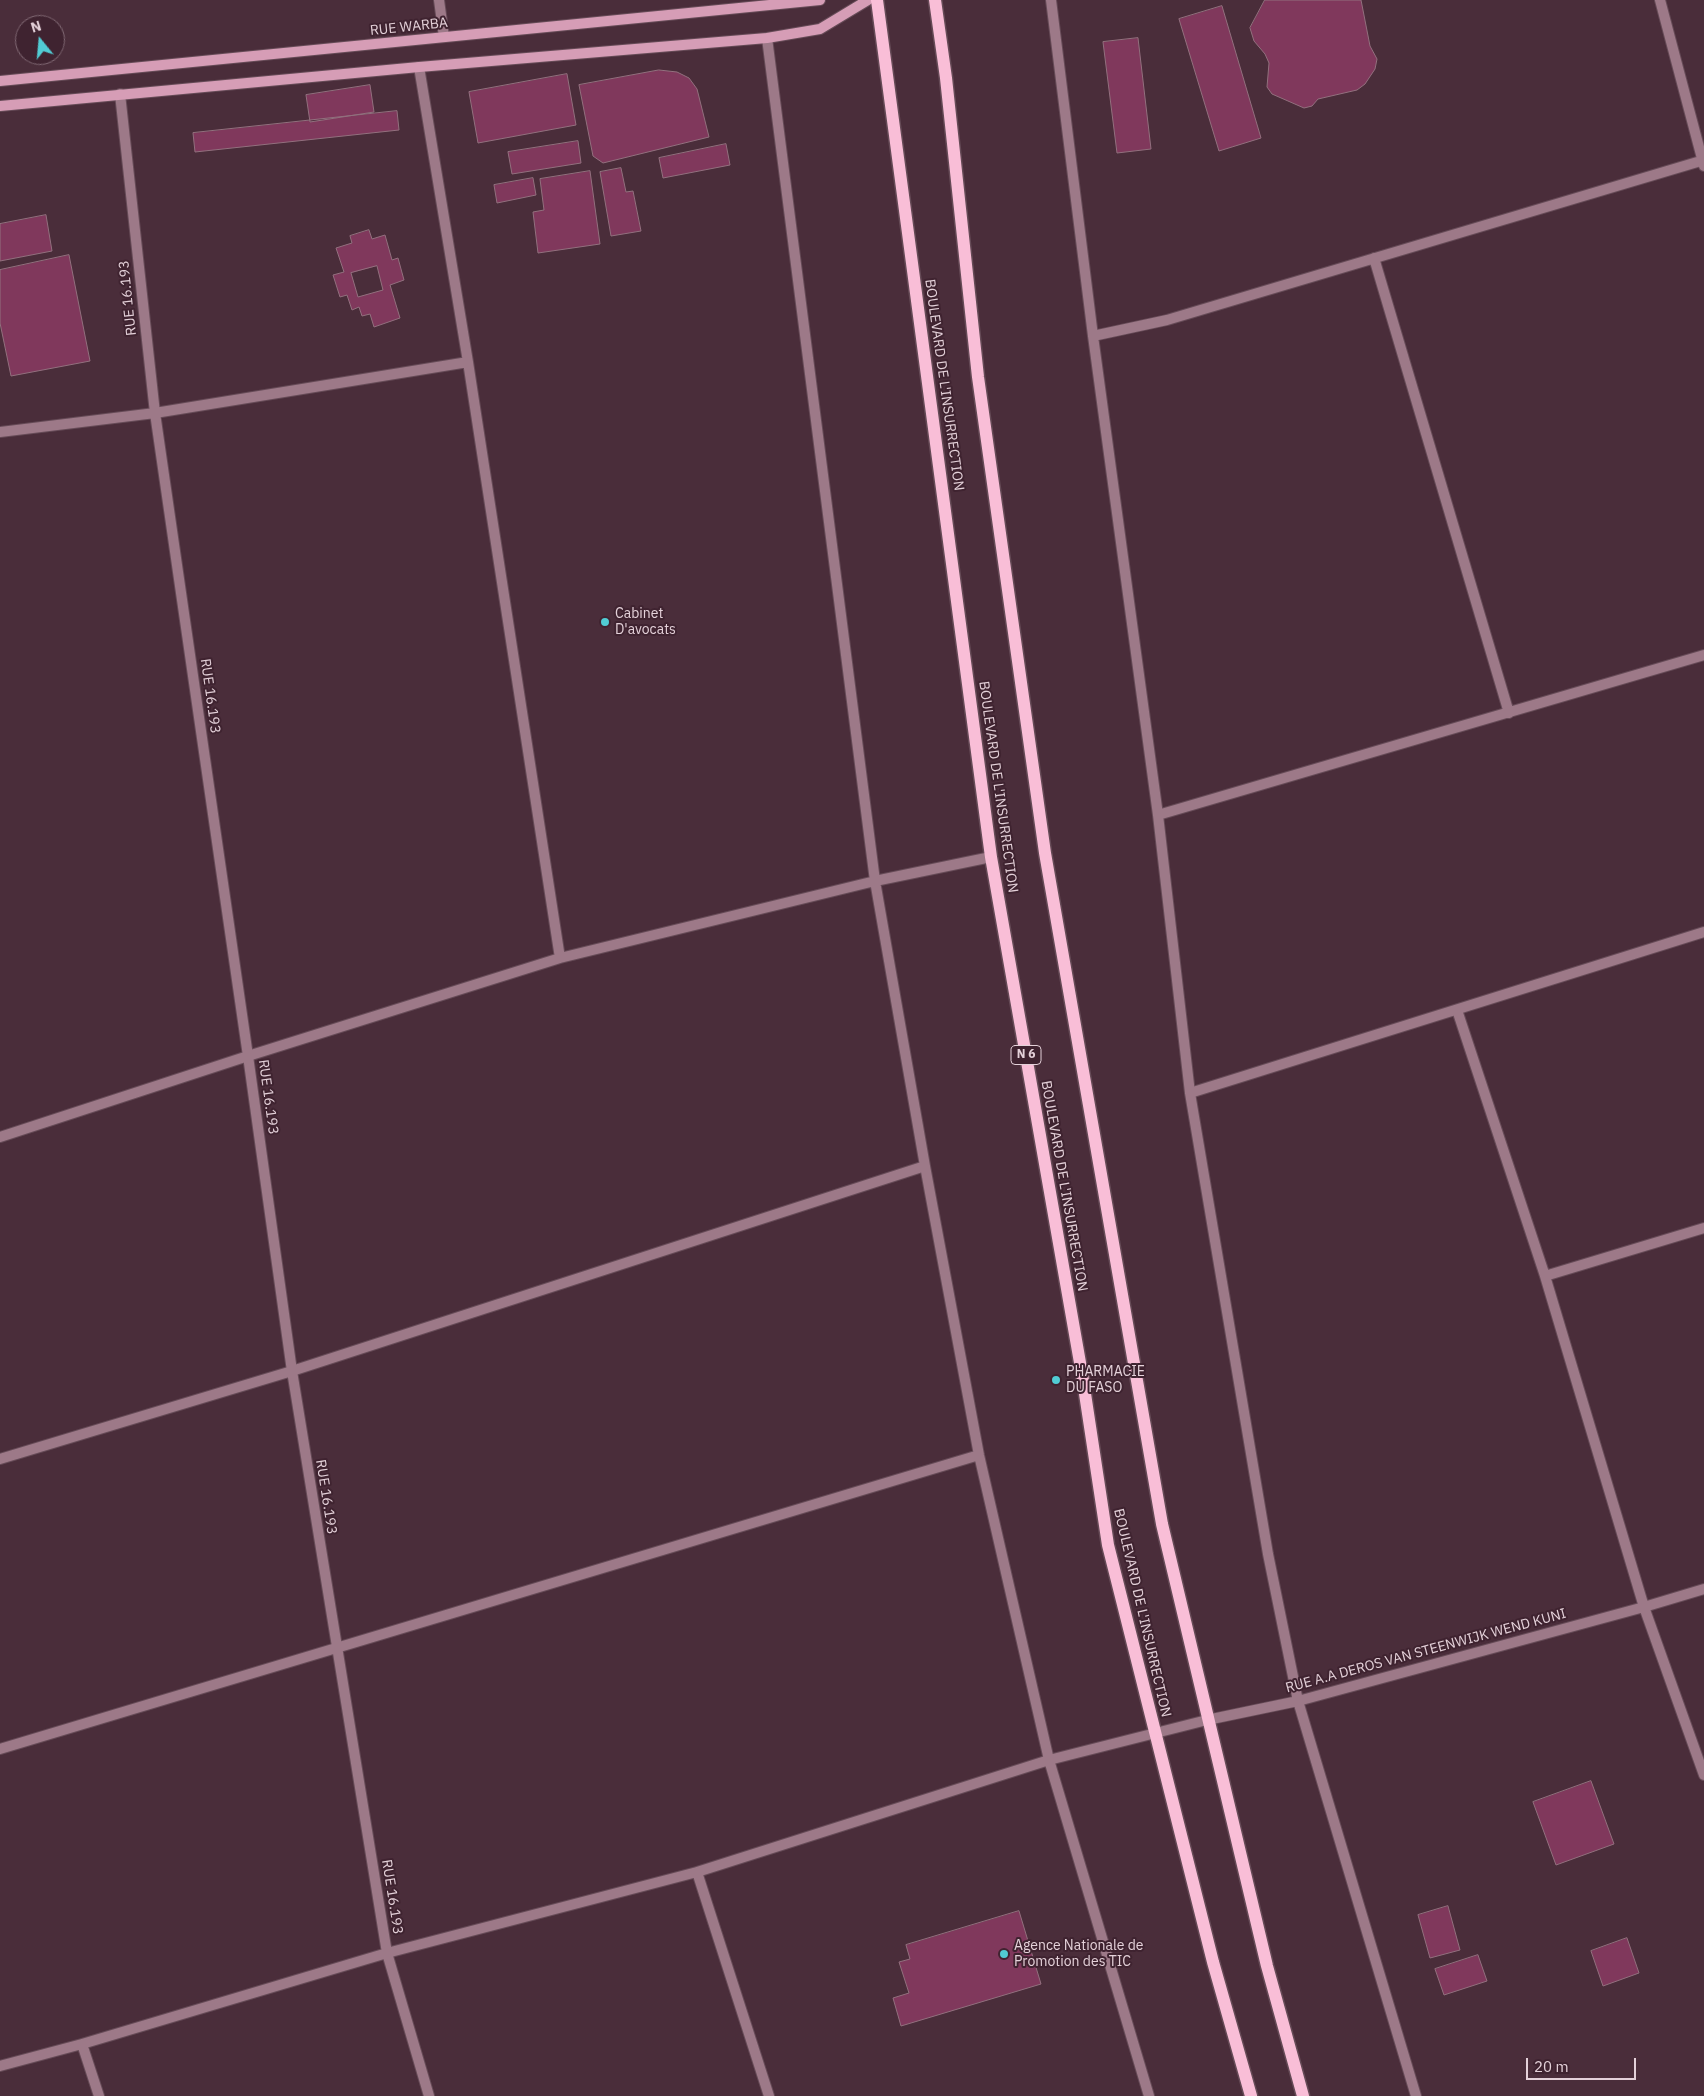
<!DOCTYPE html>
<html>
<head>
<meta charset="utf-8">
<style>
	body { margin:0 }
	#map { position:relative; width:1704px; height:2096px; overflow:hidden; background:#4a2d3a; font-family:"IBM Plex Sans",sans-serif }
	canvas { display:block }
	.north { position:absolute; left:15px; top:15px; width:50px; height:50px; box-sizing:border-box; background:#3f2330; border:1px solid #816974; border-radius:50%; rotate:343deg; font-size:14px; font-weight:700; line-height:20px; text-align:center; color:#e4d1d9 }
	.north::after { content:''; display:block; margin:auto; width:18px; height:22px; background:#51ccd4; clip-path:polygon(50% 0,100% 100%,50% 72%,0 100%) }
	.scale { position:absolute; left:1526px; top:2058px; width:110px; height:22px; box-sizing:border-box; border:2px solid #e4d1d9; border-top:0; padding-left:6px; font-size:15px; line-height:18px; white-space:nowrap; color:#e4d1d9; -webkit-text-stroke:4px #3f2330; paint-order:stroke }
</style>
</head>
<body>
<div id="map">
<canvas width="1704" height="2096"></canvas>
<div class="north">N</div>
<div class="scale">20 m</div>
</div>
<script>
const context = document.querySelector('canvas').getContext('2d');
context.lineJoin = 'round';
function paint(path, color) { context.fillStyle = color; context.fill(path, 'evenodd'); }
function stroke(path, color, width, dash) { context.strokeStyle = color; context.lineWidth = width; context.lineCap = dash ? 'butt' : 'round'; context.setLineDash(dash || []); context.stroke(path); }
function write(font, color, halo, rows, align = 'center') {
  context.font = font + ' "IBM Plex Sans",sans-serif'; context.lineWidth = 4; context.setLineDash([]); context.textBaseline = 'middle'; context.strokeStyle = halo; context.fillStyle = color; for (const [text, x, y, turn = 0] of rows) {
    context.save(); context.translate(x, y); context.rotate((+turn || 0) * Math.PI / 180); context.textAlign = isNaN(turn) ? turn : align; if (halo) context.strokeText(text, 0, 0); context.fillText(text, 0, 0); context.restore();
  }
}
const building = new Path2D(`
	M1265,0h96l9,46 7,13 -2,10 -10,15 -8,6 -39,9 -6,7 -8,2 -32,-14 -5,-7 2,-24 -4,-9 -11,-13 -4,-13z
	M1222,6l39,132 -42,13 -40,-132z
	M1138,38l13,111 -34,4 -14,-111z
	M659,70l18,2 12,6 8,11 12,48 -106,26 -10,-7 -14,-71z
	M567,74l9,51 -98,18 -9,-51z
	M370,85l4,27 -64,10 -4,-27z
	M397,111l2,19 -204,22 -2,-19z
	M578,141l3,22 -69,11 -4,-22z
	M726,144l4,21 -67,13 -4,-20z
	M621,168l5,24 7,-1 8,40 -30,5 -11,-64z
	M590,171l10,73 -62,9 -5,-41 11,-2 -4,-31z
	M533,178l3,17 -39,8 -3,-18z
	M46,215l6,36 -52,10v-37z
	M369,230l3,9 13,-4 7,25 6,-2 6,22 -14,5 10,33 -26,9 -4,-13 -8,2 -3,-9 -7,3 -5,-15 -7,2 -7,-22 11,-3 -8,-24 16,-5 -2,-7zM377,266l6,24 -25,7 -7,-24z
	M69,255l21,106 -79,15 -11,-53v-53z
	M1591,1781l23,63 -58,21 -23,-63z
	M1448,1906l12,44 -30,8 -12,-43z
	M1019,1911l22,73 -140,42 -8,-28 16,-5 -10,-31 11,-3 -4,-14z
	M1627,1938l12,35 -36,13 -12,-35z
	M1478,1955l9,26 -43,14 -9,-26z`);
paint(building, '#80385c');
stroke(building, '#92707e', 1);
const minor = new Path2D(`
	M439,0l5,37
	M1051,0l42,336 65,479 32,278 78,461 30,147 118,395
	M1660,0l44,166
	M767,38l108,843 50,285 54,289 70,305 100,336
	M419,67l49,295 92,596
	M120,94l35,319 93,643 44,315 95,582 42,143
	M1374,258l135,455
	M1093,336l74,-16 537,-160
	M0,432l155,-19 313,-51
	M1158,815l546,-160
	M1457,1010l88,266 99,331 60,168
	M1190,1093l514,-161
	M0,1137l248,-81 312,-98 315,-77 116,-24
	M1545,1276l159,-48
	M0,1459l292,-88 633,-205
	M0,1749l979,-294
	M697,1872l72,224
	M82,2044l17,52
	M0,2066l82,-22 305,-91 310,-81 352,-112 158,-40 91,-19 346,-94 60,-18`);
const secondary = new Path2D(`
	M0,81l820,-81
	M0,106l419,-39 348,-29 53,-9 48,-29`);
const primary = new Path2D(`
	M877,0l114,857 91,517 26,171 105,417 38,134
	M935,0l11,78 32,299 67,476 117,671 105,442 36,130`);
stroke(minor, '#664b57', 12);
stroke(secondary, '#664b57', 12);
stroke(primary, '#664b57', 15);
stroke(minor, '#9d7988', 10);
stroke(secondary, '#d69db6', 10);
stroke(primary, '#f9bed7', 12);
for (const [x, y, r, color] of [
	[605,622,5,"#51ccd4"],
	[1056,1380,5,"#51ccd4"],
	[1004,1954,5,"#51ccd4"]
]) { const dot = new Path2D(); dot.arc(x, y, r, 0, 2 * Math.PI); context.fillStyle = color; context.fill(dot); stroke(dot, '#3f2330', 2); }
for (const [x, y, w] of [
	[1026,1055,30]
]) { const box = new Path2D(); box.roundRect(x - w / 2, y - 9.5, w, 19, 4); context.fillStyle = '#3f2330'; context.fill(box); stroke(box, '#e4d1d9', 1); }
write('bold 12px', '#e4d1d9', null, [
	["N 6",1026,1055]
]);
write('14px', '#e4d1d9', '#3f2330', [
	["RUE WARBA",409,27,-6],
	["RUE 16.193",128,298,-96],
	["BOULEVARD DE L'INSURRECTION",944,385,82],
	["RUE 16.193",210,696,82],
	["BOULEVARD DE L'INSURRECTION",998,787,82],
	["RUE 16.193",268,1097,82],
	["BOULEVARD DE L'INSURRECTION",1064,1186,80],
	["RUE 16.193",326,1497,81],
	["BOULEVARD DE L'INSURRECTION",1142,1613,77],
	["RUE A.A DEROS VAN STEENWIJK WEND KUNI",1426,1651,-15],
	["RUE 16.193",392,1897,81]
]);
write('14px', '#e4d1d9', '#3f2330', [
	["Cabinet",615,614],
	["D'avocats",615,630],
	["PHARMACIE",1066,1372],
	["DU FASO",1066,1388],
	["Agence Nationale de",1014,1946],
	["Promotion des TIC",1014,1962]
], 'left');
</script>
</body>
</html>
